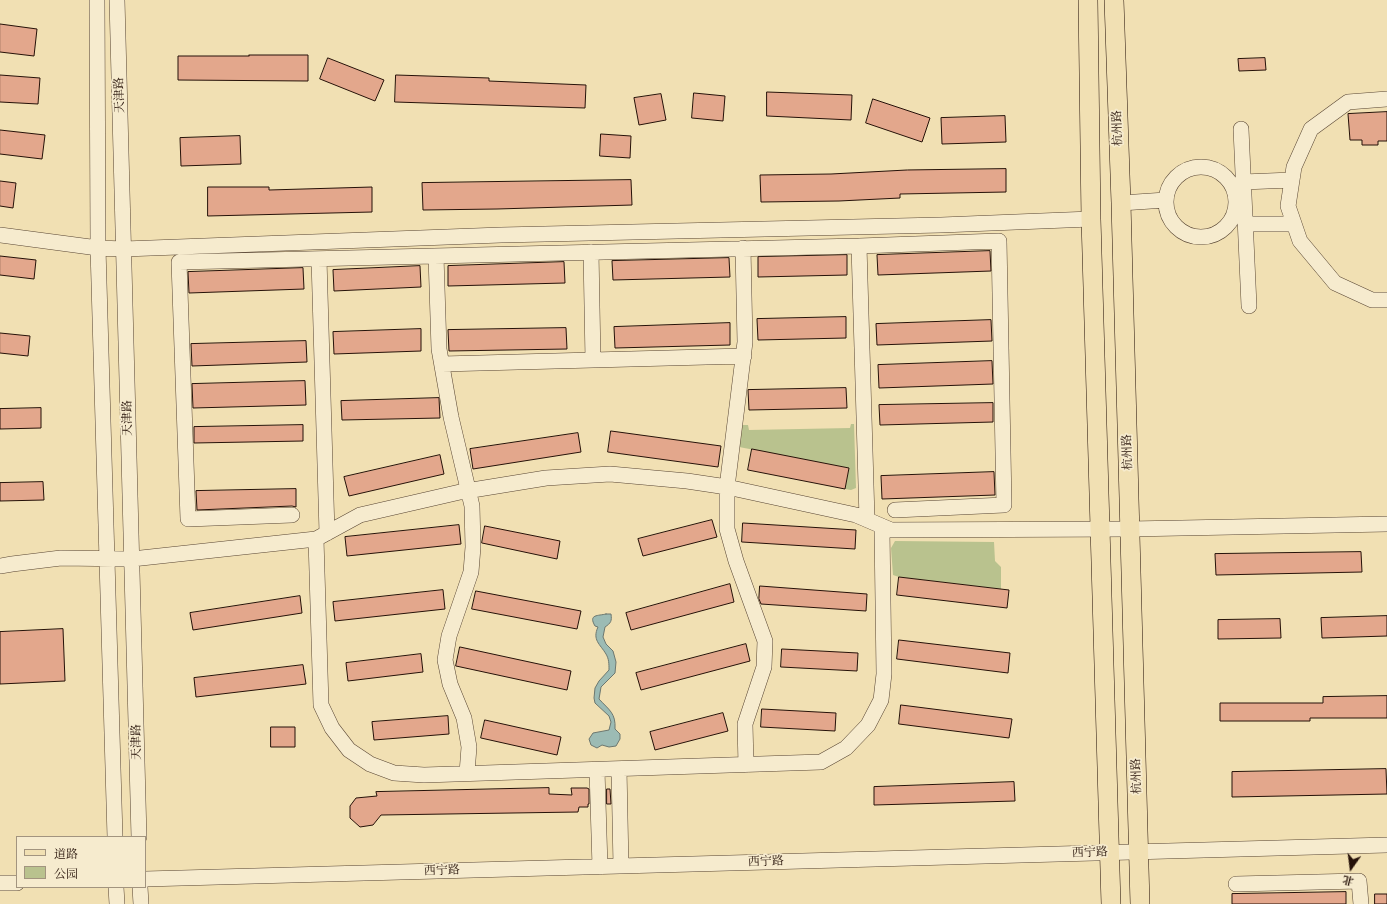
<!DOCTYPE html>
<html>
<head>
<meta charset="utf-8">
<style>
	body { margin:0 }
	#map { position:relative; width:1387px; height:904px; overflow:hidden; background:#f1e0b3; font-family:"IM FELL Great Primer","Noto Serif SC",serif }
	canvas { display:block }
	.legend { position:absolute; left:16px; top:836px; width:130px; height:52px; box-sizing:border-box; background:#f6ebce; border:1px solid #a2947f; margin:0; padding:5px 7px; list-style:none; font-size:12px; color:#251108 }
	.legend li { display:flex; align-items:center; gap:8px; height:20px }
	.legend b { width:20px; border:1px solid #a2947f }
	.north { position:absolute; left:1331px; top:848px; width:40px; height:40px; -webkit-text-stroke:3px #f6ebce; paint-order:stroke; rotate:194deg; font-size:11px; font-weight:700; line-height:16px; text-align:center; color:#251108 }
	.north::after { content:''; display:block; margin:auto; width:14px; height:18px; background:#251108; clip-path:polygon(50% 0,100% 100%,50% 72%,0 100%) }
</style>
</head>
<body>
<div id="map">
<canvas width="1387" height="904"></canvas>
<ul class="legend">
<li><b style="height:5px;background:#f1e0b3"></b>道路</li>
<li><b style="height:11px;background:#b9c28e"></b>公园</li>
</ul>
<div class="north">北</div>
</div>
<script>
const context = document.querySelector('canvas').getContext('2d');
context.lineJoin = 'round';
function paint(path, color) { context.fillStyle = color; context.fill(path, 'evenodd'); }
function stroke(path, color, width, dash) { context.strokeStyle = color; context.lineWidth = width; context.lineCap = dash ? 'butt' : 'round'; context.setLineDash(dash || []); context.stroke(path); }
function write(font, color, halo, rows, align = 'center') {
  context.font = font + ' "IM FELL Great Primer","Noto Serif SC",serif'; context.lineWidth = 3.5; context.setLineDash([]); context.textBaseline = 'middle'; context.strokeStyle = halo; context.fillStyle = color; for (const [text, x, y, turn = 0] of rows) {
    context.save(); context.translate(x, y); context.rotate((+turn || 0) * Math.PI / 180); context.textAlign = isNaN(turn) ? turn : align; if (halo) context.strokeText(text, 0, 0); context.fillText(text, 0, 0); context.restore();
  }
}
paint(new Path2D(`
	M851,424h3l2,64 -5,2 -6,-1 4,-21 -110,-21 1,-22h8l1,5 101,-2z
	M895,541l99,1 1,19 6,6v22l-102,-12 -6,-2 -2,-27z`), '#b9c28e');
const water = new Path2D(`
	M606,614h5c1,7 0,9 -6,13l-2,10 3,7 7,7 3,11 -1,11 -14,14 -2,12c10,11 17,14 16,30l5,5v5l-4,7 -7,1 -7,-2 -5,3 -6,-3 -2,-6 4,-6 16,-3 2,-8 -2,-6 -14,-13 -1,-5 1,-10 4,-7 10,-11c0,-6 0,-11 -3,-16 -6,-10 -14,-14 -8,-27l-3,-1c-7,-12 3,-10 11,-12z`);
paint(water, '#9cbbb4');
stroke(water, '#6c776f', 1);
const building = new Path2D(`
	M0,24l37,5 -3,27 -34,-4z
	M249,55h59v26l-130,-1v-24h71z
	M328,58l56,22 -9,21 -55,-22z
	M1265,58l1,12 -27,1 -1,-12z
	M0,75l40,3 -2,26 -38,-2z
	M396,75l93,3v3l97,4 -1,23 -190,-6z
	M767,92l85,3 -1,25 -84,-4z
	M694,93l31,3 -2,25 -31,-3z
	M661,94l5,26 -27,5 -5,-27z
	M873,99l57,19 -8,24 -56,-19z
	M1387,112v29h-9v4h-16v-5h-12l-2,-26z
	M1005,116l1,26 -64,2 -1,-26z
	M0,130l45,5 -3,24 -42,-5z
	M601,134l30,2 -1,22 -30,-2z
	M240,136l1,28 -60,2 -1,-28z
	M1006,169v23l-106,2v4l-61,3 -78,1 -1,-27 71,-1 76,-4z
	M631,180l1,25 -135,4 -74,1 -1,-27z
	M0,181l16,2 -3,25 -13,-2z
	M208,187h61v3l103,-3v25l-164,4z
	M990,251l1,20 -113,4 -1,-20z
	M847,255v20l-89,2v-20z
	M0,256l36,4 -2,19 -34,-4z
	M729,258l1,19 -117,3 -1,-19z
	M564,262l1,21 -117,3v-20z
	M420,266l1,21 -87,4 -1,-21z
	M303,268l1,21 -115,4 -1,-21z
	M846,317v21l-88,2 -1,-21z
	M991,320l1,21 -115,4 -1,-21z
	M730,323v22l-115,3 -1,-21z
	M566,328l1,21 -118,2 -1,-21z
	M421,329v22l-87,3 -1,-22z
	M0,333l30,3 -2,20 -28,-3z
	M306,341l1,21 -115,4 -1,-22z
	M992,361l1,23 -114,4 -1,-23z
	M305,381l1,24 -113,3 -1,-24z
	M846,388l1,20 -98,2 -1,-20z
	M439,398l1,20 -98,2 -1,-19z
	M993,403v19l-113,3 -1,-20z
	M41,408v20l-41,1v-20z
	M303,425v16l-109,2v-16z
	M611,431l110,15 -3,21 -110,-15z
	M578,433l3,19 -108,17 -3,-20z
	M752,449l97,19 -4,21 -97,-19z
	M440,455l4,19 -95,22 -5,-19z
	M994,472l1,23 -113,4 -1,-23z
	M43,482l1,18 -44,1v-18z
	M296,489v18l-4,-1 -95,4 -1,-19z
	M712,520l5,17 -74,19 -5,-17z
	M743,523l113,7 -1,19 -113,-7z
	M459,525l2,19 -114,12 -2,-19z
	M485,526l75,15 -3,18 -75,-16z
	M1361,552l1,20 -146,3 -1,-21z
	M899,577l110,13 -2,18 -110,-13z
	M730,584l4,18 -103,28 -5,-17z
	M760,586l107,8 -1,17 -105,-7 -2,-5z
	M443,590l2,19 -110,12 -2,-19z
	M476,591l105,20 -4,18 -105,-20z
	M300,596l2,17 -109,17 -3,-17z
	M1387,616v20l-65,2 -1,-20z
	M1280,619l1,19 -63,1v-19z
	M63,629l2,52 -65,3v-52z
	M899,640l111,13 -2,20 -111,-14z
	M746,644l4,17 -109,29 -5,-17z
	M460,647l111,24 -4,19 -111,-24z
	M782,649l76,4 -1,18 -76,-4z
	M421,654l2,18 -75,9 -2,-18z
	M303,665l3,19 -110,13 -2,-19z
	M1387,696v22h-77v3h-90v-18h103v-6z
	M901,705l111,14 -3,19 -110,-14z
	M762,709l74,4 -1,18 -74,-4z
	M723,713l5,18 -73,19 -5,-18z
	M448,716l1,18 -75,6 -2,-18z
	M485,720l76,17 -4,18 -76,-17z
	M271,727h24v20h-24z
	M1386,769l1,25 -155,3v-25z
	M1014,782l1,19 -141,4v-18z
	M549,788v6l23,1 -1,-7h16l2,1v15h-1v3h-9l-1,5 -197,3 -8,10 -13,2 -10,-9v-12l6,-8 21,-2 -1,-4z
	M607,789h3l1,15h-4z
	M1346,892v12h-114v-10z
	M1375,894h12v10h-12z`);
paint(building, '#e3a78c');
stroke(building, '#251108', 1);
const minor = new Path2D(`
	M97,0l1,248 17,589
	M117,0l22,837
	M1387,99l-39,3 -37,27 -17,38 -6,39 12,35 35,42 37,17h15
	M1241,129l8,177
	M1166 202a35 35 0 1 1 70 0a35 35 0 1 1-70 0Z
	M1243,182l49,-2
	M1121,203l45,-3
	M1245,224h49
	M0,235l98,13 26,1 377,-14 440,-10 150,-6
	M859,246l8,273
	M743,248l2,94 -18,145v42l9,32 29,80 -1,26 -19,57 1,41
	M591,252l2,108
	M436,256l3,93 12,68 21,89 1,41 -2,25 -22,64 -4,24 5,24 14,34 5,29 -2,26
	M319,259l8,274
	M442,364l302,-8
	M292,515l-104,4 -9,-257 680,-16 140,-5 5,264 -109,5
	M316,539l5,166 11,23 17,22 21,14 24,9 30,2 397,-13 25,-14 22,-23 13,-25 3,-26 -2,-144 248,-1 257,-5
	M0,566l12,-2 49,-6 71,1 184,-20 44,-24 100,-23 86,-14 64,-4 77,7 40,6 129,28 35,15
	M619,769l2,97
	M597,770l3,97
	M145,879l1242,-34
	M0,883h17
	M1236,884l123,-3 2,23
	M116,887l1,17
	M140,887l1,17`);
const major = new Path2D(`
	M1088,0l3,219 20,685
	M1114,0l7,203 19,701`);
stroke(minor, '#584533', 16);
stroke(major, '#251108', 20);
stroke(minor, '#f6ebce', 15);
stroke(major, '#f1e0b3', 19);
write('12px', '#251108', '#f6ebce', [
	["天津路",120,95,-92],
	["杭州路",1118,128,-92],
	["天津路",128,418,-91],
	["杭州路",1128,452,-92],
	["天津路",137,742,-91],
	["杭州路",1137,776,-92],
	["西宁路",1090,853,-2],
	["西宁路",766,862,-2],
	["西宁路",442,871,-2]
]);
</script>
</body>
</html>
